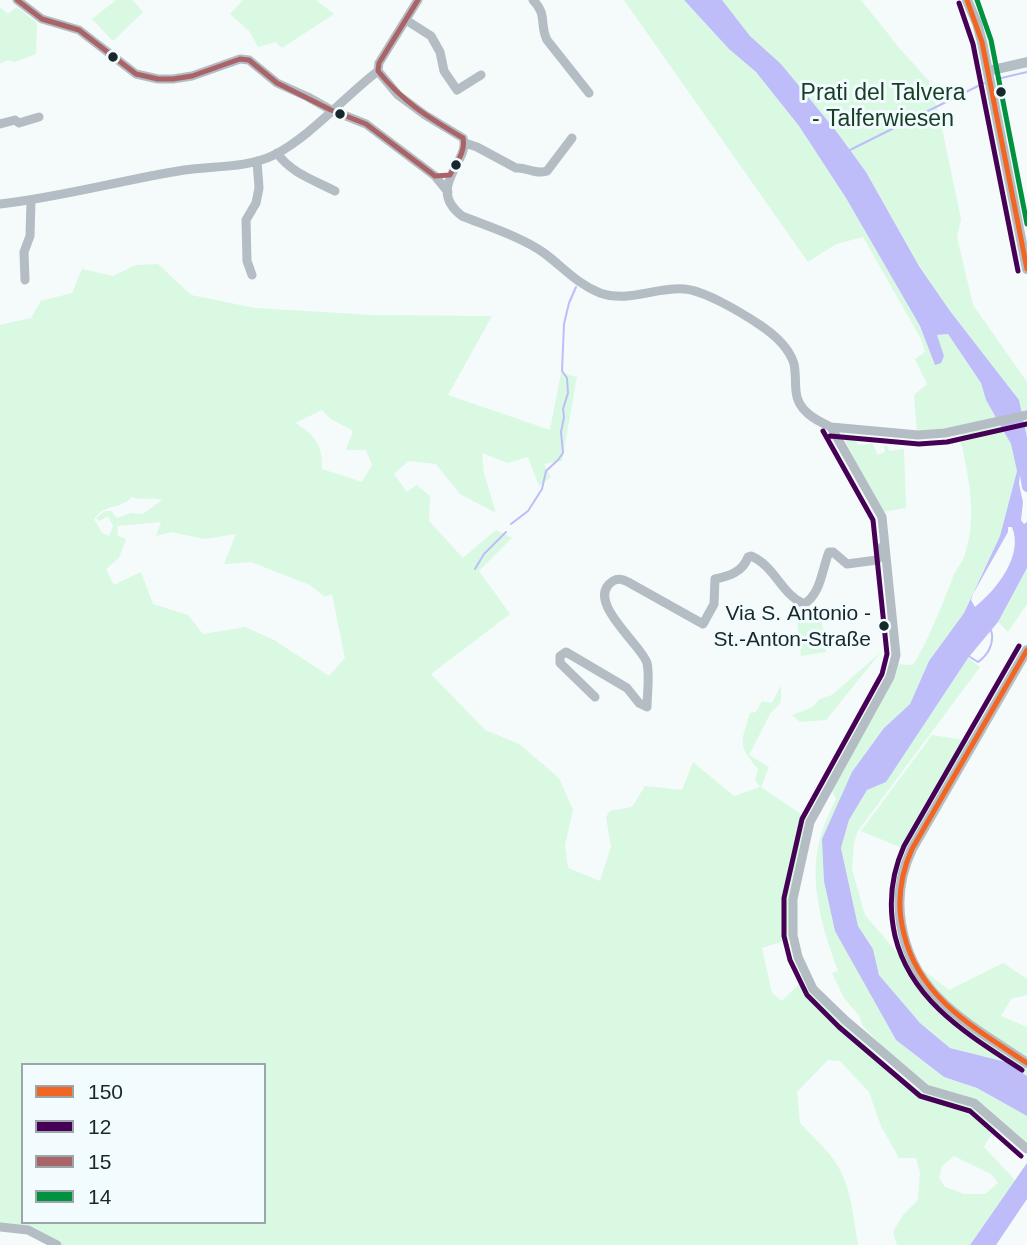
<!DOCTYPE html>
<html>
<head>
<meta charset="utf-8">
<style>
	body { margin:0 }
	#map { position:relative; width:1027px; height:1245px; overflow:hidden; background:#f5fafa; font-family:Helvetica,sans-serif }
	canvas { display:block }
	.legend { position:absolute; left:21px; top:1063px; width:245px; height:161px; box-sizing:border-box; background:#f2fbfd; border:2px solid #9aa6a9; margin:0; padding:9px 12px; list-style:none; font-size:21px; color:#17272c }
	.legend li { display:flex; align-items:center; gap:14px; height:35px }
	.legend b { width:35px; border:2px solid #9aa6a9 }
</style>
</head>
<body>
<div id="map">
<canvas width="1027" height="1245"></canvas>
<ul class="legend">
<li><b style="height:9px;background:#f26522"></b>150</li>
<li><b style="height:9px;background:#460056"></b>12</li>
<li><b style="height:9px;background:#aa6468"></b>15</li>
<li><b style="height:9px;background:#00923f"></b>14</li>
</ul>
</div>
<script>
const context = document.querySelector('canvas').getContext('2d');
context.lineJoin = 'round';
function paint(path, color) { context.fillStyle = color; context.fill(path, 'evenodd'); }
function stroke(path, color, width, dash) { context.strokeStyle = color; context.lineWidth = width; context.lineCap = dash ? 'butt' : 'round'; context.setLineDash(dash || []); context.stroke(path); }
function write(font, color, halo, rows, align = 'center') {
  context.font = font + ' Helvetica,sans-serif'; context.lineWidth = 6; context.setLineDash([]); context.textBaseline = 'middle'; context.strokeStyle = halo; context.fillStyle = color; for (const [text, x, y, turn = 0] of rows) {
    context.save(); context.translate(x, y); context.rotate((+turn || 0) * Math.PI / 180); context.textAlign = isNaN(turn) ? turn : align; if (halo) context.strokeText(text, 0, 0); context.fillText(text, 0, 0); context.restore();
  }
}
paint(new Path2D(`
	M116,0h17l10,12 -30,29 -21,-22z
	M243,0h73l18,14 -52,34 -6,-6 -18,5 -8,-15 -20,-18z
	M624,0h60l45,49 27,23 43,54 47,72 74,128 15,39 2,-30 11,-1 33,49 5,17 25,44 6,27 -17,65 -36,77 -35,48 -19,43 -26,24 -62,111 13,91 61,110 48,37 33,11 50,28v28l-52,-45 -41,-10 -51,-42 -21,-22 -2,-8 -16,-19 -12,-25 6,-2c-15,-41 -30,-88 -18,-132 3,-14 10,-27 16,-40l-7,-13 66,-122 18,1c17,-28 28,-57 40,-88 3,-8 10,-15 12,-23 13,-39 3,-79 -5,-117l2,-4 -19,-3 -26,3 -3,-38 13,-11 -12,-25 10,-7 -4,-13 -58,-102 -27,7 -28,18z
	M722,0h139l40,50 28,31 11,38 21,100 -4,18 16,68 54,77v55l-8,-37 -69,-89 -31,-46 -53,-93 -85,-108 -31,-28z
	M0,7l8,7 9,-7 20,16 -1,31 -22,8 -6,-2 -8,4z
	M158,264l33,31 64,13 117,7 120,1 -44,79 102,35 11,-57 16,4 -15,84 -18,3 7,13 -12,9 -11,-29 -20,6 -26,-10 2,20 12,40 -36,-19 -24,-30 -28,-3 -14,13 13,18 10,-7 13,11 -1,25 34,37 33,-28 16,8 -33,33 31,43 -79,60 54,56 34,14 40,34 14,32 -8,35 3,23 32,13 11,-34 -5,-30 4,-6 22,-4 13,-21 37,4 11,-28 41,34 26,-9 -5,-7 3,-11c-21,-25 -17,-26 -8,-56l6,-1 6,-11 10,2 9,-18v17l-11,12 -21,41 20,12 -8,20 47,32 -16,80 1,39 -31,10 10,45 10,8 18,-18 6,3 109,106 6,-3 43,12 33,24 -13,22 31,33 -45,65h-73l-4,-13 9,-16 16,-16 2,-27 -4,-15h-17l-18,-32 -12,-34 -29,-31 -12,-1 -31,32 3,31c15,16 33,31 42,51 10,21 12,48 16,71h-796l-2,-3 -60,-16v-901l31,-7 10,-17 31,-8 10,-24 31,7 23,-11zM322,410l9,9 22,12 -7,19h20l6,15 -10,17 -40,-13c1,-24 -8,-35 -27,-46zM132,497c11,4 19,0 30,3l-19,14 -12,-1 -14,5 -6,-7h-6l-9,7 3,3 9,-5 5,10 -4,10 -7,-3 -8,-14c11,-16 26,-9 38,-22zM161,522l-5,14 15,-4 33,7 32,-5 -12,30 27,-2 59,23 15,12 7,-3 13,64 -16,18 -55,-36 -29,-13 -42,7 -15,-19 -35,-11 -12,-32 -27,13 -8,-16 13,-11 7,-19 -8,-3 -1,-10zM23,1065h241v157h-241zM954,1156l37,18 7,9 -13,11h-21l-19,-7 -6,-9 3,-12z
	M841,433l16,3v8l8,1 7,-2 6,12 7,-3 -1,-6h4l1,5 15,-2 2,59 -24,4z
	M1027,568v36l-19,28 -10,-10z
	M820,610l6,42 -25,4 -5,-43z
	M881,652l-55,68 -26,2 -8,-7 19,-7 9,-9 12,-4z
	M968,658l12,9 -122,164 -4,11 -2,28 13,45 40,47 14,22 4,-3 -3,-13 29,22 54,-27 24,16v16l-16,4 -10,17 26,11v49l-21,-14 -56,-14 -30,-25 -41,-48 -6,-26 -15,-23 -17,-78 8,-28 18,-30 19,-9z
	M932,735l39,6 -64,109 -46,-19z`), '#d9f9e3');
paint(new Path2D(`
	M684,0h38l28,36 31,28 55,67 30,41 53,94 31,45 69,89 8,37v22l-5,-4 -3,29 4,18 -2,18 3,4 3,-2v46l-29,54 -30,36 -82,124 -19,8 -18,30 -8,28 17,78 15,23 6,26 41,48 30,25 56,14 21,14v40l-50,-28 -33,-11 -48,-37 -61,-109 -11,-50 -2,-42 30,-67 32,-44 26,-24 19,-43 35,-48 36,-77 17,-65 -6,-27 -25,-44 -5,-17 -33,-49 -11,1 7,21 -3,7 -6,2 -15,-39 -74,-128 -47,-72 -43,-54 -27,-23zM1008,527h4c12,29 -16,63 -37,80l-4,-7 2,-6 35,-62z
	M1027,1163v36l-31,46h-26z`), '#bebdfa');
stroke(new Path2D(`
	M997,79l30,-7
	M850,150l134,-67
	M511,524l17,-13 14,-22 4,-18 12,-11 5,-7 -2,-21 3,-15 -1,-8 5,-16 -1,-15 -5,-7 2,-47 5,-21 7,-16
	M475,569l9,-15 22,-22
	M970,657l8,5c10,-7 17,-19 13,-32`), '#bebdfa', 2);
stroke(new Path2D(`
	M1020,445l7,42`), '#bebdfa', 10);
stroke(new Path2D(`
	M17,0l25,19 37,11 57,44 22,5h15l19,-3 48,-17 9,1 28,23 31,14 23,13 35,14 69,52 13,16
	M533,0c15,15 6,24 14,40l42,53
	M406,20l25,16 9,16 4,19 13,19 24,-15
	M378,71l20,24 27,20 38,23c9,22 -39,49 -1,78 25,10 60,21 82,37 19,14 33,31 56,40 28,10 55,-6 84,-4 20,1 58,24 76,36 15,10 29,22 34,39 2,9 1,18 2,27 1,19 19,29 35,36l87,8 27,-2 82,-18
	M378,71l1,-8 39,-63
	M0,124l15,-4 4,3 20,-6
	M465,143l12,4 39,21c11,-1 19,7 31,3l25,-33
	M277,153c14,20 37,27 58,38
	M0,204c62,-7 122,-24 184,-34 28,-4 64,-2 90,-15 37,-19 70,-58 104,-84
	M252,275l-5,-14 -1,-41 10,-17 3,-15 -2,-27
	M25,280l-1,-28 6,-16 1,-36
	M831,427l51,90 14,138 -6,22 -80,145 -17,77v36l5,22 15,32 32,31 81,69 48,14 53,46
	M595,697l-35,-34v-7l6,-4 61,36 12,15 8,4c0,-13 3,-30 0,-44 -5,-18 -64,-63 -34,-82 5,-3 9,-2 15,1l75,42 11,-20 1,-25c14,-3 28,-7 33,-22l3,-1c24,10 30,38 53,48 17,-10 18,-35 25,-52h4l14,12 30,-4 5,-6v-7
	M0,1227l28,3 29,15`), '#b4bcc4', 9);
stroke(new Path2D(`
	M967,0l10,23 5,19 45,227
	M988,71l39,-9
	M1027,650l-115,199c-11,23 -15,49 -11,74 11,74 70,102 126,140`), '#b4bec5', 10);
stroke(new Path2D(`
	M967,0l15,42 45,227
	M1027,650l-115,199c-12,27 -16,55 -8,85 15,64 72,95 123,129`), '#f26522', 5);
stroke(new Path2D(`
	M959,3l14,41 45,227
	M823,431l50,89 14,134 -5,20 -80,145 -18,79v38l6,24 17,35 32,32 81,69 50,15 51,45
	M830,436l89,8 28,-2 80,-18
	M1019,646l-115,200c-13,29 -16,59 -9,90 16,66 74,99 127,134`), '#460056', 5);
stroke(new Path2D(`
	M17,0l25,19 37,11 57,44 22,5h15l19,-3 48,-17 9,1 28,23 54,27 35,14 69,52 15,-1c6,-12 16,-23 13,-37 -35,-21 -59,-35 -85,-67l1,-8 39,-63`), '#aa6468', 5);
stroke(new Path2D(`
	M977,0l14,40 36,184`), '#00923f', 5);
for (const [x, y, r, color] of [
	[113,57,6,"#17272c"],
	[1001,92,6,"#17272c"],
	[340,114,6,"#17272c"],
	[456,165,6,"#17272c"],
	[884,626,6,"#17272c"]
]) { const dot = new Path2D(); dot.arc(x, y, r, 0, 2 * Math.PI); context.fillStyle = color; context.fill(dot); stroke(dot, '#f2fbfd', 2.5); }
write('21px', '#17272c', '#f2fbfd', [
	["Via S. Antonio -",871,614],
	["St.-Anton-Straße",871,640]
], 'right');
write('23px', '#173d24', '#f2fbfd', [
	["Prati del Talvera",883,94],
	["- Talferwiesen",883,120]
]);
</script>
</body>
</html>
